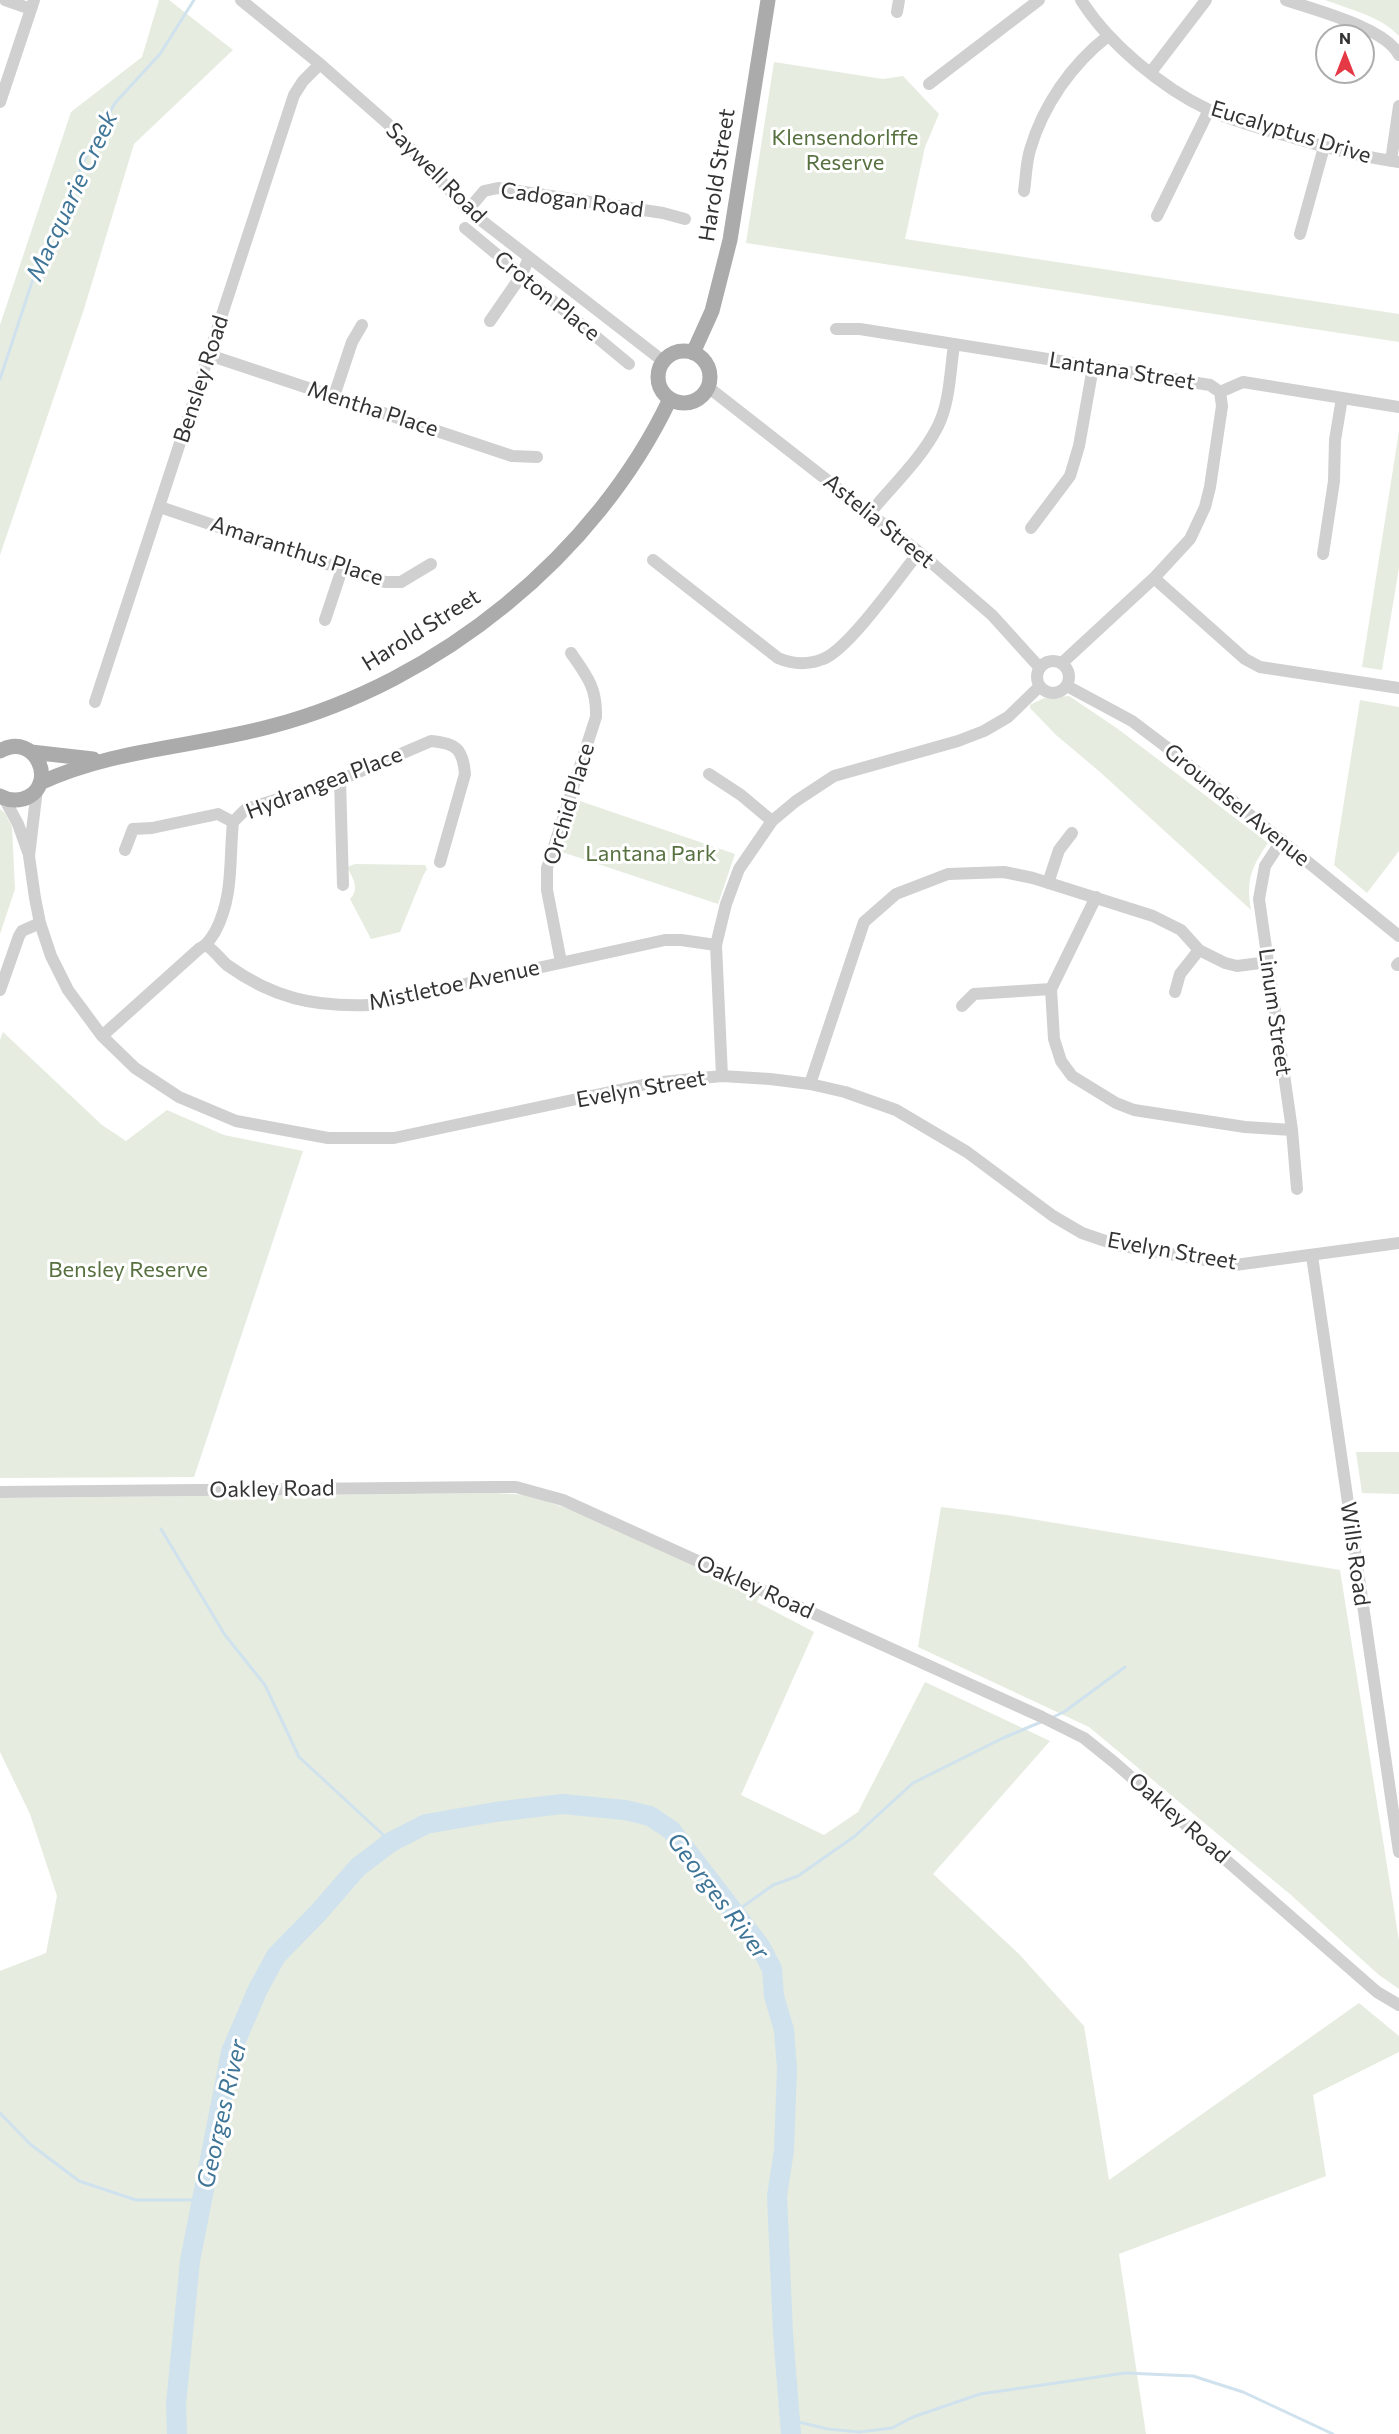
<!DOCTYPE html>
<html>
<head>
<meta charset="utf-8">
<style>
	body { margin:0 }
	#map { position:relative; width:1399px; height:2434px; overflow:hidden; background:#fff; font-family:Commissioner,sans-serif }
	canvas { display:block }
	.north { position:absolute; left:1315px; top:24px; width:60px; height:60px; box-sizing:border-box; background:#fff; border:2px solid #adadad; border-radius:50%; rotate:0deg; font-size:16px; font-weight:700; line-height:24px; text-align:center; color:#333 }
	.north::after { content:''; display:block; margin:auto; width:21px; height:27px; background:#e63946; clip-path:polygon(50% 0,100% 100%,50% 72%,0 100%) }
</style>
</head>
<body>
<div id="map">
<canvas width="1399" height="2434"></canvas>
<div class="north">N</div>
</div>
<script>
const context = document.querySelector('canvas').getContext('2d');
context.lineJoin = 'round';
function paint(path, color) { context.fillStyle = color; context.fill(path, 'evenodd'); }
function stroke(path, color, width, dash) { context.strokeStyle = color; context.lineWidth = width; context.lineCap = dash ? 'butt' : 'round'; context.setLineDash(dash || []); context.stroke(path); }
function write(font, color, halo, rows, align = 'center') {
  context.font = font + ' Commissioner,sans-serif'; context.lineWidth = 6; context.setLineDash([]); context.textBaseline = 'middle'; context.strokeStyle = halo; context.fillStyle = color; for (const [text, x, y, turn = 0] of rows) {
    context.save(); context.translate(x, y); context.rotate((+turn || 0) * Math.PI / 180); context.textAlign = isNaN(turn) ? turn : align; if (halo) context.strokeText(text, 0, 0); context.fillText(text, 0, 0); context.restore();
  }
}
paint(new Path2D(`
	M159,0h10l64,50 -99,94 -50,165 -84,246v-230l71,-213 71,-55z
	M1325,0h74v36c-19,-20 -48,-26 -74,-36z
	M774,62l109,17 20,-3 36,38 -14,33 -20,92 494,75v28l-653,-99z
	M1399,431v137l-17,102 -20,-3z
	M1069,696l49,33 150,114c-17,25 -22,37 -17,67l-151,-138 -44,-37 -26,-27v-3l14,-7z
	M1360,700l39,7v144l-32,42 -33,-28z
	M577,800l158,54 -17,50 -159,-53z
	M0,809l5,4 7,14 3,62 -15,45z
	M355,864l70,1 2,4 -4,7 -23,56 -29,7 -21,-40c10,-10 3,-21 -3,-32z
	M3,1032l99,93 24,16 41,-31 57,25 79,16 -109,326 -194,1v-438z
	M1356,1452h43v42l-37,-1z
	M496,1493l31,2 45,15 188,85 -3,7 57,30 -73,163 83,40 34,-23 67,-130 125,59 -117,133 86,80 65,72 25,154 250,-177 40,33v16l-86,43 13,81 -207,78 27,180h-1146v-463l46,-18 11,-57 -27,-82 -30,-62v-254z
	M941,1507l66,8 333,55 59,371v48l-20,-14 -88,-80 -202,-168 -171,-80z`), '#e6ecdf');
stroke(new Path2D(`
	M0,379l32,-97 53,-123 30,-56 45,-49 34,-54
	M161,1529l64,106 40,50 34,72 92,85
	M1053,1717l11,-5 61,-45
	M734,1913l39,-28 25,-9 57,-40 58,-53 90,-45 38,-16
	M0,2113l30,31 49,37 57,19h66
	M790,2420l38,9 31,3 33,-4 21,-11 67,-23 145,-21 68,3 50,16 90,42`), '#cfe2ee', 3);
stroke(new Path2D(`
	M177,2434l-1,-30 14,-143 41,-209 27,-63 18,-33 42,-43 40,-46 33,-25 35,-18 69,-12 67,-8 63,6 25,6 21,14 89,116 12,23 2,27 10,34 3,39 -3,81 -7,46 6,137 8,101`), '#cfe2ee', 20);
stroke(new Path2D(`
	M5,0l26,9
	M241,0l79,64 67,59 81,87 195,151
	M1081,0c27,43 81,88 128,110 26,12 55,19 82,27 36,11 72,20 108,25
	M1286,0c29,10 100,28 113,55
	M897,12l2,-12
	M1151,72l55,-72
	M929,84l110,-84
	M0,102l34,-102
	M1391,161l8,-55
	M1024,191c2,-13 2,-28 6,-41 13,-45 42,-86 78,-114
	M468,210l16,-19 14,-3 165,25 22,6
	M1157,216l52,-106
	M465,228l164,136
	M1300,234l24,-87
	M490,321l31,-45 8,-18
	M836,329h24l350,56 10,7 2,14 -12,81 -5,20 -15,32 -36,39 -92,85
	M209,355l303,101 25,1
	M708,387l211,165 73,63 48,53
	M1220,392l23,-10 156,25
	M334,396l18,-54 10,-17
	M160,507l182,62 43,13h16l30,-18
	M870,513c23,-28 52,-55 68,-87 12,-24 12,-55 16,-81
	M1031,528l39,-52 9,-30 14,-79
	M1323,554l11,-73 1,-41 7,-42
	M653,560l125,98c14,6 30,7 45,1 25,-9 77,-83 96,-107
	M1154,578l91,81 15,8 139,21
	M325,620l17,-51
	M1037 677a16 16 0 1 1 32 0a16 16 0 1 1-32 0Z
	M1067,686l65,35 33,25 234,190
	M95,702l199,-607 9,-14 17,-17
	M709,774l32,21 31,26
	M340,780l3,105
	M37,789l-8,67 6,42 5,25 11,33 17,34 34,46 33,32 44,29 57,24 92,17h66l258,-55 70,-7 48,3 40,5 35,8 51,18 71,42 86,64 29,17 35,12 118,20 164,-22
	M4,798l14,26 10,28
	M233,822l13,-13 94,-29 91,-39c25,2 32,8 34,33l-25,88
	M1282,840l-17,26 -6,33 33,231 5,59
	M125,850l8,-21 19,-1 66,-14 15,8
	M1048,883l11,-33 13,-17
	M1096,897l-45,92 3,50 7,22 11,15 44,27 18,7 111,17 47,3
	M207,946c8,5 13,13 20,19 46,33 86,42 142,40l296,-65h16l35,5
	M561,962l-14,-72v-22l49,-151c1,-29 -9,-41 -25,-64
	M1397,965l2,-2
	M0,990l19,-54 3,-5 18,-8
	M1175,992l5,-18 19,-24
	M962,1006l12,-12 77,-5
	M102,1036l98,-88c8,-3 10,-9 15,-16 19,-36 14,-71 18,-110
	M722,1076l-6,-131 10,-41 13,-35 33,-48 24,-20 38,-25 124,-35 26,-10 24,-14 32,-31
	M810,1084l54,-162 32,-28 52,-20 56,-2 29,6 120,38 28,14 18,20 26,13 12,3 31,-4
	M1312,1256l87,596
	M0,1492l495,-5h21l47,13 479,217 42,21 31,25 262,229 22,13`), '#d0d0d0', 12);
stroke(new Path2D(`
	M658 377a26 26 0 1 1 52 0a26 26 0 1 1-52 0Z
	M693,353l19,-42 18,-71 38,-240
	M0,751c36,-21 60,36 23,48 -8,2 -16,1 -23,-3
	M31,752l62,7
	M40,783c72,-34 156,-36 232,-57 167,-44 324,-171 398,-327`), '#ababab', 15);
write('22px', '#333', '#fff', [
	["Eucalyptus Drive",1291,132,17],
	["Saywell Road",436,173,45],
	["Harold Street",717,175,-81],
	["Cadogan Road",572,200,8],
	["Croton Place",547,296,39],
	["Lantana Street",1122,371,9],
	["Bensley Road",201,379,-72],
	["Mentha Place",373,409,18],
	["Astelia Street",879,521,39],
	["Amaranthus Place",297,551,18],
	["Harold Street",421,630,-32],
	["Hydrangea Place",324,783,-21],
	["Orchid Place",569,804,-73],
	["Groundsel Avenue",1237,805,39],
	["Mistletoe Avenue",454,985,-12],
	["Linum Street",1275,1012,82],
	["Evelyn Street",641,1089,-10],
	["Evelyn Street",1172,1251,10],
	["Oakley Road",272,1489,-1],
	["Wills Road",1355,1554,82],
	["Oakley Road",755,1587,24],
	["Oakley Road",1179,1818,41]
]);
write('22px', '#56703f', '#fff', [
	["Klensendorlffe",845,138],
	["Reserve",845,163],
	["Lantana Park",651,854],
	["Bensley Reserve",128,1270]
]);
write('italic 24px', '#3f7597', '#fff', [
	["Macquarie Creek",72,196,-65],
	["Georges River",718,1896,53],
	["Georges River",222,2114,-77]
]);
</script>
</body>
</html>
